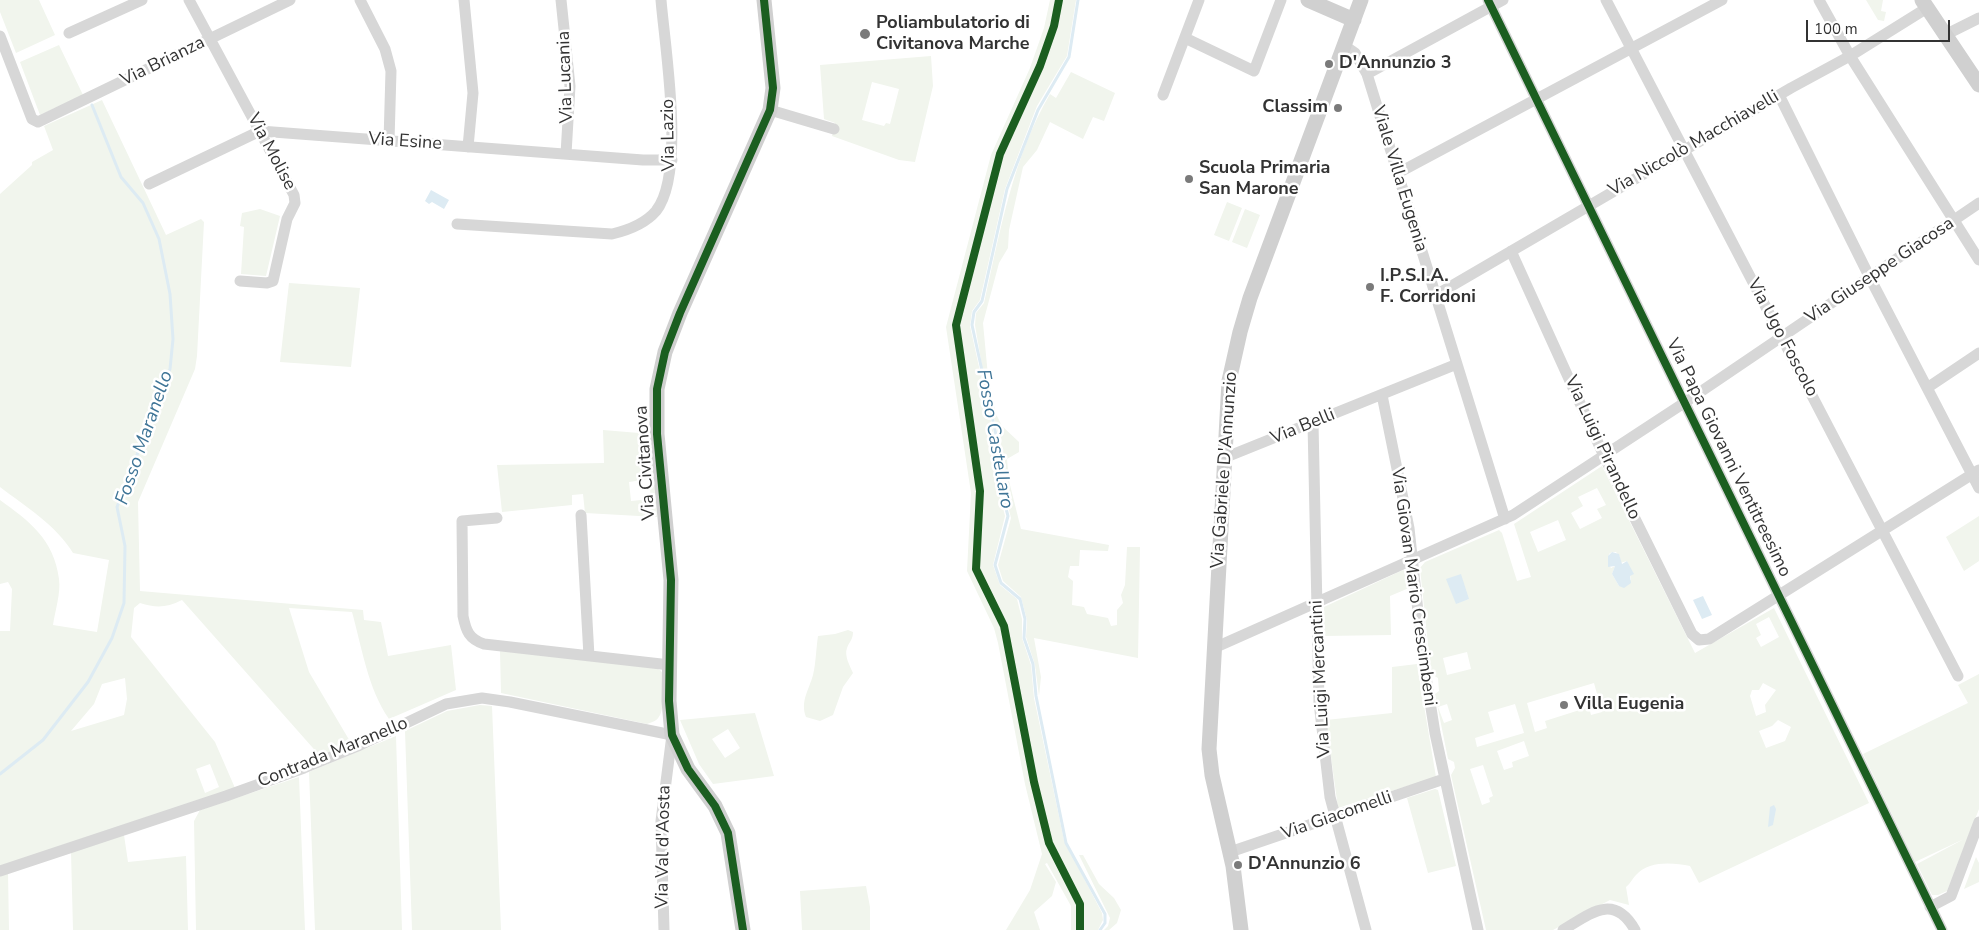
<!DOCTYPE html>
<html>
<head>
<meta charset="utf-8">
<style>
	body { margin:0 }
	#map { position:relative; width:1979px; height:930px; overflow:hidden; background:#fff; font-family:"Nunito Sans",sans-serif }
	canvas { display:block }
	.scale { position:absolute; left:1806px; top:20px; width:144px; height:22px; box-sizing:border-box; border:2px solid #333; border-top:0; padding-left:6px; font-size:15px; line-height:18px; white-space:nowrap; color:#333; -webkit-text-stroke:4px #fff; paint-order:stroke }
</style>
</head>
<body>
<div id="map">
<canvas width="1979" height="930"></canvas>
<div class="scale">100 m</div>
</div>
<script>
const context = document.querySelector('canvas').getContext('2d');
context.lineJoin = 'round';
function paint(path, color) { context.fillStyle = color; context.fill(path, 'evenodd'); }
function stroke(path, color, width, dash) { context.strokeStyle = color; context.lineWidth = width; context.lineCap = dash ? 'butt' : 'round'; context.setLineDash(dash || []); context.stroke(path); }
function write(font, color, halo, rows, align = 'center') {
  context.font = font + ' "Nunito Sans",sans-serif'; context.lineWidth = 5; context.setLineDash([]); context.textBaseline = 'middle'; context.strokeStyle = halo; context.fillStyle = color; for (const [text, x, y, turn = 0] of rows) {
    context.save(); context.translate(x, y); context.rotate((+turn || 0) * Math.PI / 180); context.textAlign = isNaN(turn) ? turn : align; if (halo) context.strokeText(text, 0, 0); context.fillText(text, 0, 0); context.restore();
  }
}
paint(new Path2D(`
	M0,0h39l16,35 -39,18 -16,-41z
	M1050,0h26l-9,56 -30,50 -32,83 -25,111 -8,11 -2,15 28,127 -1,31 8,32 -12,49 7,20 17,14 5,20v19l9,27 3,33 30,142 38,73 1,7 -5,10h-27v-24l-24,-43 -2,1 11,18 -4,14 -18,16 6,18h-34l24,-40 12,-36 -17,-70 -27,-141 -4,-15 -27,-57 4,-78 -25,-166 45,-172 39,-87 14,-40z
	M1866,0h17l-2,11 5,1 -2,9 -6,-1z
	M59,45l24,50 -43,20 -20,-53z
	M931,56l2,30 -18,76 -16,-2 -67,-24 3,-13 -11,-4 -4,-54zM872,82l27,7 -9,35 -4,-1 -2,3 -22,-6z
	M1071,72l44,21 -11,28 -11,-4 -10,22 -33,-17 -13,28 -14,17 -14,63 -1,18 -9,15 -16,60 5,53 8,38 6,12 17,16v10l-12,7 2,22 12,48 88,16 -1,6 -28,-1 -1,16h-9l-2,11 5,4 -1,24 12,2 3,7 21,4 3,8 6,-1v-15l6,-7 -2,-8 4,-10 2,-38h13l-2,111 -104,-20 7,39 -2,19 -4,-31 -9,-28 1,-17 -6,-23 -18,-16 -5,-16 13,-47 -9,-36 1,-28 -19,-76 -9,-53 1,-12 8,-10c16,-71 29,-146 66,-209l6,4z
	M102,100l64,135 35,-16 3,3 -7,134 -2,13 -57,133 2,89 223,19 1,10 17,2 7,34 63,-11 5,45 -67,29c-21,-30 -27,-71 -37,-107l-63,-4 20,64 42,71 -31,13 -138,-156c-16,8 -26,8 -42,3l-6,5 -3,29 84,105 20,46 -235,79v-236h10l2,-42 -4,-7 -8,2v-84c29,21 54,39 59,79 2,14 -4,32 -6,46l44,7 12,-72 -36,-7c-17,-28 -47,-46 -73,-66v-293l32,-29v-3l21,-12 -9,-24zM125,678l2,21 -3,16 -53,16 23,-27 8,-20zM210,764l9,23 -14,6 -9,-24z
	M1227,202l15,6 -13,33 -15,-6z
	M260,209l20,7 -14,60 -25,-2 3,-47 -4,-1 2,-13z
	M1245,209l15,6 -13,33 -15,-6z
	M289,283l71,5 -9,79 -71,-5z
	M603,430l48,4 6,83 -72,-4 -2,-19 -11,1v10l-70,7 -5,-47 107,-2zM649,479l2,20 -20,2 -2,-19z
	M1602,466l93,187 79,-45 95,195 -170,80 -9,-17c-16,-3 -41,-6 -54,9 -4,4 -5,8 -10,12l3,18 -19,-5 -57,30h-67l-35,-155 4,-7 -1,-6 -6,-3 -13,-65 4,-3 -1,-13 -7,-4 -11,-106 5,-6 74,-32 3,3 15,48 14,-4 -17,-53zM1597,488l9,17 -9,4 5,9 -22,11 -9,-16 12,-7 -5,-9zM1558,520l8,20 -28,12 -8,-20zM1612,552h4l4,5v6l7,-2 4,19 -12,6 -7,-12 3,-8 -4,2 -3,-5 1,-9zM1450,586l19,13 -13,4zM1769,617l10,20 -18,10 -5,-9 5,-3 -5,-11zM1467,652l4,17 -24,6 -4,-17zM1594,683l8,29 -11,3 -2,-8 -44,14 2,7 -12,4 -8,-29zM1763,683l13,7 -11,15 1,7 -10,4 -6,-20 2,-6h7zM1447,704l5,16 -8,3 -6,-16zM1515,704l9,29 -47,14 -2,-9 19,-6 -6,-20zM1778,720l13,7 -6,14 -19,7 -7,-17 13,-5zM1524,741l5,15 -17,6 1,5 -9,3 -7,-19zM1483,765l10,31 -4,2 1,4 -8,3 -12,-36z
	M1979,516v45l-15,10 -18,-34z
	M1403,570l4,2 2,16 -19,8 1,39 -67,1v-29z
	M848,630l5,2c0,8 -4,10 -6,16 -3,8 3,18 6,25l-10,14 -10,28 -13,6 -14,-4c-6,-16 3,-27 7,-42 3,-12 3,-26 5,-39l17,-2z
	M500,651l154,16c2,1 5,2 7,4 6,6 3,37 -1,44 -3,6 -7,7 -13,9l-146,-31z
	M1417,664l19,113 -98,31 -12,-88 66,-7v-46z
	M1979,674v135l-32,82 -9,4h-6l-15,-31 47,-25 -49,23 -52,-108 105,-51 -10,-18z
	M480,705l12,1 9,224h-89l-7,-199 42,-20z
	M755,713l19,63 -61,8 -14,-20 -19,-44zM728,729l12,19 -15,10 -13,-19z
	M396,736l6,194h-87l-6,-158z
	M299,777l6,153h-109l-2,-109 6,-11z
	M1435,789l3,1 18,76 -28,7 -21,-75z
	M124,835l4,27 58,-6 2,74h-115l-2,-78z
	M1079,855h4l16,29 15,14 7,12 -4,13 -8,7h-5l4,-4 2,-8z
	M1976,857l3,6v19l-15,7z
	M8,872l1,58h-9v-55z
	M866,886l4,21v23h-68l-2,-39z`), '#f1f5ed');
paint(new Path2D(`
	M431,190l18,10 -5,9 -12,-7 -3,2 -4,-3z
	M1612,552l7,2 3,10 5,-3 7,13 -4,2 1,7 -7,5 -5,-2 -7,-12 3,-8 -7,1v-11z
	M1461,574l8,25 -13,5 -10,-25z
	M1703,596l9,19 -10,4 -9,-19z
	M1774,805l2,4 -3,16 -5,2 2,-20z`), '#ddebf3');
stroke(new Path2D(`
	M1078,0l-9,57 -31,53 -31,79 -25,112 -8,11 -2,13 28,128 -1,29 9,34 -13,49 6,18 19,16 5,20 -1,19 9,26 3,32 30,147 39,71v9l-5,7
	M0,774l43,-34 45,-58 24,-44 12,-35 1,-57 -8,-39 53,-138 3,-30 -3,-45 -11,-55 -16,-36 -22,-26 -29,-72`), '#ddebf3', 3);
stroke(new Path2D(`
	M189,0l105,195 1,8 -8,16 -14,62 -6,2 -27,-2
	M360,0l25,49 6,22 -2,70
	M464,0l9,93 -5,54
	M561,0l9,86 -4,68
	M1488,0l454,930
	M1606,0l352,676
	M1819,0l31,56 129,204
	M69,33l73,-33
	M1945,35l34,-17
	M0,36l32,83 6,3 252,-122
	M1185,38l69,33 27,-71
	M1345,46l10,7 12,21 138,445
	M1367,74l136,-74
	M1163,95l36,-95
	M1779,95l91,183 109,210
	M770,110l64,19
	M1398,173l324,-173
	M149,184l111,-53 383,29h29
	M457,224l155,10c17,-4 33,-10 44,-23 30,-38 9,-162 5,-211
	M1511,251l93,205 88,178 7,6 10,-1 270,-169
	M1436,295l355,-207 59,-32 77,-48
	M1927,388l52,-35
	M1382,395l27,133 14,130 12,75 43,197
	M1313,423l6,279 11,95 36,133
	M1224,458l233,-94
	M581,515l8,141
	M497,518l-35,3 1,95c3,15 6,23 21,28l186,21
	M1214,648l299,-133 171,-112 295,-200
	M1230,852l214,-73
	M0,871l226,-75 78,-28 54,-22 88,-42 36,-6 28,4 162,33 -11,86 3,109
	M1930,907l21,-11 28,-74
	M1563,930c28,-17 51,-37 72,0`), '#d7d7d7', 11);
stroke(new Path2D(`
	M1308,0l46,20
	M1922,0l57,85
	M743,930l-15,-97 -13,-27 -27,-37 -16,-34 -3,-34 2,-121 -14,-146v-45l8,-37 15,-39 90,-203 3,-22 -9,-88
	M1241,930l-8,-64 -21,-91 -3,-26 20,-368 11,-49 10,-34 111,-298`), '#d0d0d0', 15);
stroke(new Path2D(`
	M1059,0l-5,26 -14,40 -40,88 -44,171 24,166 -4,78 28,57 30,156 15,61 31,61v26
	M1488,0l454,930
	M743,930l-15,-97 -13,-27 -27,-37 -16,-34 -3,-34 2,-121 -14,-146v-45l8,-37 15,-39 90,-203 3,-22 -9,-88`), '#1b5e20', 8);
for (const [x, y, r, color] of [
	[865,34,6,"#7a7a7a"],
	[1329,64,5,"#7a7a7a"],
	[1338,108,5,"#7a7a7a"],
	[1189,179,5,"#7a7a7a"],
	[1370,287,5,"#7a7a7a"],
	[1564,705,5,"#7a7a7a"],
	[1238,865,5,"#7a7a7a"]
]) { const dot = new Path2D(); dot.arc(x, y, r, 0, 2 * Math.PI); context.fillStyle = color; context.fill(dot); stroke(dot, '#fff', 2); }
write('bold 18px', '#333', '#fff', [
	["Poliambulatorio di",876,24],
	["Civitanova Marche",876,45],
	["D'Annunzio 3",1339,64],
	["Classim",1328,108,"right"],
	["Scuola Primaria",1199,169],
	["San Marone",1199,190],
	["I.P.S.I.A.",1380,277],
	["F. Corridoni",1380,298],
	["Villa Eugenia",1574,705],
	["D'Annunzio 6",1248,865]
], 'left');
write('18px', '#333', '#fff', [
	["Via Brianza",163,62,-26],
	["Via Lucania",566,77,-92],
	["Via Lazio",669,135,-91],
	["Via Esine",405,142,4],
	["Via Niccolò Macchiavelli",1694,144,-30],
	["Via Molise",271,152,62],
	["Viale Villa Eugenia",1399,179,73],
	["Via Giuseppe Giacosa",1880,271,-34],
	["Via Ugo Foscolo",1782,338,62],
	["Via Belli",1303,427,-22],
	["Via Luigi Pirandello",1602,448,65],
	["Via Papa Giovanni Ventitreesimo",1728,458,64],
	["Via Civitanova",646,463,-94],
	["Via Gabriele D'Annunzio",1225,470,-86],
	["Via Giovan Mario Crescimbeni",1413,587,82],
	["Via Luigi Mercantini",1321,679,-93],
	["Contrada Maranello",333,753,-22],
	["Via Giacomelli",1337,816,-19],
	["Via Val d'Aosta",664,847,-89]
]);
write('italic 19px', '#3f7597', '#fff', [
	["Fosso Maranello",145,438,-71],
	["Fosso Castellaro",994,439,80]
]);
</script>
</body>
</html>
